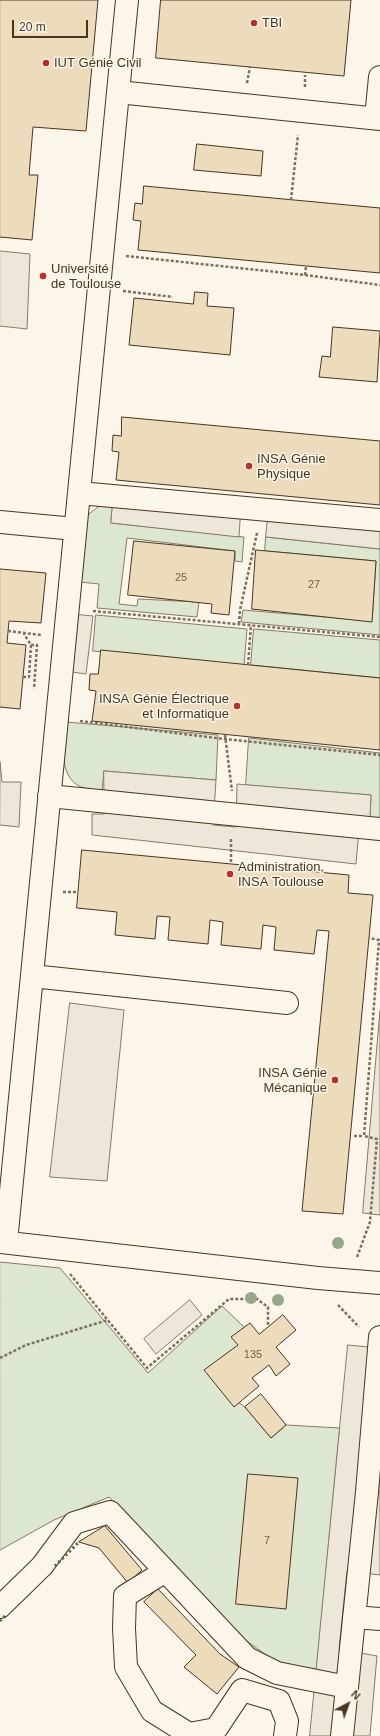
<!DOCTYPE html>
<html>
<head>
<meta charset="utf-8">
<style>
	body { margin:0 }
	#map { position:relative; width:380px; height:1736px; overflow:hidden; background:#fbf6e9; font-family:Arial,sans-serif }
	canvas { display:block }
	.north { position:absolute; left:328px; top:1684px; width:40px; height:40px; -webkit-text-stroke:3px #fbf6e9; paint-order:stroke; rotate:41deg; font-size:11px; font-weight:700; line-height:16px; text-align:center; color:#4a3520 }
	.north::after { content:''; display:block; margin:auto; width:14px; height:18px; background:#4a3520; clip-path:polygon(50% 0,100% 100%,50% 72%,0 100%) }
	.scale { position:absolute; left:12px; top:20px; width:76px; height:18px; box-sizing:border-box; border:2px solid #4a3520; border-top:0; padding-left:5px; font-size:12px; line-height:14px; white-space:nowrap; color:#4a3520; -webkit-text-stroke:3px #fbf6e9; paint-order:stroke }
</style>
</head>
<body>
<div id="map">
<canvas width="380" height="1736"></canvas>
<div class="north">N</div>
<div class="scale">20 m</div>
</div>
<script>
const context = document.querySelector('canvas').getContext('2d');
context.lineJoin = 'round';
function paint(path, color) { context.fillStyle = color; context.fill(path, 'evenodd'); }
function stroke(path, color, width, dash) { context.strokeStyle = color; context.lineWidth = width; context.lineCap = dash ? 'butt' : 'round'; context.setLineDash(dash || []); context.stroke(path); }
function write(font, color, halo, rows, align = 'center') {
  context.font = font + ' Arial,sans-serif'; context.lineWidth = 3; context.setLineDash([]); context.textBaseline = 'middle'; context.strokeStyle = halo; context.fillStyle = color; for (const [text, x, y, turn = 0] of rows) {
    context.save(); context.translate(x, y); context.rotate((+turn || 0) * Math.PI / 180); context.textAlign = isNaN(turn) ? turn : align; if (halo) context.strokeText(text, 0, 0); context.fillText(text, 0, 0); context.restore();
  }
}
const green = new Path2D(`
	M114,492l-3,31 133,14 -2,25 -7,-1v-10l-108,-13 -8,66 18,2 1,-7 61,3 -2,15 -100,-9 2,-24 -19,-2 5,-65 13,-10z
	M266,537l114,12v86l-139,-13 2,-12 129,11 4,-60 -111,-10z
	M96,615l151,14 -3,36 -151,-14z
	M254,629l126,11v38l-129,-13z
	M66,722l152,13 -2,45 -112,-9 -2,20c-7,-1 -15,-2 -21,-4 -24,-11 -17,-45 -15,-65z
	M249,738l131,15v66l-10,-1 1,-23 -125,-10z
	M0,1262l60,6 88,105 74,-67 23,22 -3,16 -4,58 7,5 26,31 15,-13 54,3 -23,245 -40,-10 -59,-43 -109,-123 -55,23 -54,30z`);
paint(green, '#dce7d0');
stroke(green, '#887966', 1);
const parking = new Path2D(`
	M0,251l30,3 -3,75 -27,-3z
	M114,492l127,13 -2,32 -128,-14z
	M269,507l111,10v32l-114,-12z
	M63,613l30,3 -7,58 -28,-4z
	M0,762l2,20h19l-2,45 -19,-2z
	M104,771l112,9 -3,45 23,2 1,-43 134,11 -1,23h-10l-4,46 -264,-29v-21h12z
	M70,1003l54,7 -17,171 -57,-4z
	M380,1011v204l-17,-2z
	M190,1300l12,15 -46,39 -12,-15z
	M348,1345l20,2 12,10v218l-33,-4 -8,78 38,7 -7,80h-60z`);
paint(parking, '#ede7d9');
stroke(parking, '#887966', 1);
const building = new Path2D(`
	M0,0h98l-12,131 -53,-4 -4,48h9l-6,65 -32,-3z
	M161,0h190l-7,76 -188,-18z
	M197,144l66,7 -2,25 -67,-6z
	M144,186l236,22v65l-242,-23 3,-29 -8,-1 2,-17 7,1z
	M195,292l13,1 -1,13 27,2 -4,47 -101,-10 5,-47 59,6z
	M333,327l47,4 -3,51 -58,-5 3,-21 8,1z
	M122,417l258,24v64l-264,-25 3,-28 -7,-1 1,-16 8,1z
	M134,541l101,10 -6,64 -18,-2 1,-9 -84,-9z
	M256,550l120,11 -4,61 -120,-13z
	M0,569l46,4 -5,50 -32,-2 -2,22 19,2 -6,64 -20,-2z
	M101,650l279,28v72l-288,-29 4,-30 -7,-1 1,-16h8z
	M82,850l267,25 -1,18 25,2 -30,319 -41,-3 27,-280 -12,-1 -3,24 -40,-4 2,-23 -13,-2 -2,24 -40,-4 2,-23 -13,-2 -2,24 -40,-4 2,-23 -13,-1 -2,23 -40,-4 2,-23 -40,-4z
	M283,1315l13,15 -20,17 14,17 -14,12 -7,-11 -17,13 7,8 -25,21 -30,-37 34,-25 -7,-8 19,-14 9,11z
	M261,1394l25,31 -15,13 -26,-31z
	M248,1474l50,4 -12,131 -50,-5z
	M105,1526l37,44 -14,13 -29,-35 -20,-6z
	M158,1589l62,65 19,13 -22,27 -33,-27 12,-12 -52,-53z`);
paint(building, '#ecdcbc');
stroke(building, '#4a3520', 1);
const minor = new Path2D(`
	M118,92l262,27
	M376,118l4,-41
	M79,493l301,27
	M0,522l75,7
	M49,796l331,33
	M32,976l255,27
	M0,1242l318,36 62,5
	M6,1242l121,-1242
	M164,1572l-39,24 -1,32 2,39 26,44 37,23 27,-5 26,-39 37,11 8,20 -2,15
	M0,1607l42,-41 32,-43 36,-11 137,146 30,15 70,14
	M354,1617l26,2
	M342,1736l25,-244 13,-155`);
stroke(minor, '#4a3520', 24);
stroke(new Path2D(`
	M247,83l3,-16
	M305,87v-12
	M291,200l7,-65
	M126,256l179,19 1,-9
	M305,275l75,10
	M123,291l50,6
	M93,611l287,26
	M239,624l1,-14 17,-77
	M8,631l33,4
	M31,645h6l-3,44
	M248,665l3,-40
	M23,677h6l2,-32 -7,-11
	M80,721l144,18 156,16
	M225,735l7,56
	M231,839v25
	M63,892h15
	M354,1136h10
	M357,1257l13,-35 7,-83 -13,-3 15,-196 -10,-2
	M70,1274l77,94 82,-69h28l11,8v19
	M338,1305l21,22
	M0,1358l26,-13 82,-25`), '#7f6f5c', 2.5, [3, 2]);
stroke(minor, '#fbf6e9', 22);
stroke(new Path2D(`
	M55,1566l24,-24
	M0,1621l6,-6`), '#436837', 3, [2, 3]);
context.fillStyle = '#96a887';
for (const [x, y] of [
	[338,1243],
	[251,1298],
	[278,1300]
]) { context.beginPath(); context.arc(x, y, 6, 0, 2 * Math.PI); context.fill(); }
for (const [x, y, r, color] of [
	[254,23,4,"#c62828"],
	[46,63,4,"#c62828"],
	[43,276,4,"#c62828"],
	[249,466,4,"#c62828"],
	[237,706,4,"#c62828"],
	[230,874,4,"#c62828"],
	[335,1080,4,"#c62828"]
]) { const dot = new Path2D(); dot.arc(x, y, r, 0, 2 * Math.PI); context.fillStyle = color; context.fill(dot); stroke(dot, '#fbf6e9', 1.5); }
write('11px', '#725f47', null, [
	["25",181,578],
	["27",314,585],
	["135",253,1355],
	["7",267,1541]
]);
write('13px', '#4a3520', '#fbf6e9', [
	["TBI",262,23],
	["IUT Génie Civil",54,63],
	["Université",51,269],
	["de Toulouse",51,284],
	["INSA Génie",257,459],
	["Physique",257,474],
	["INSA Génie Électrique",229,699,"right"],
	["et Informatique",229,714,"right"],
	["Administration,",238,867],
	["INSA Toulouse",238,882],
	["INSA Génie",327,1073,"right"],
	["Mécanique",327,1088,"right"]
], 'left');
</script>
</body>
</html>
